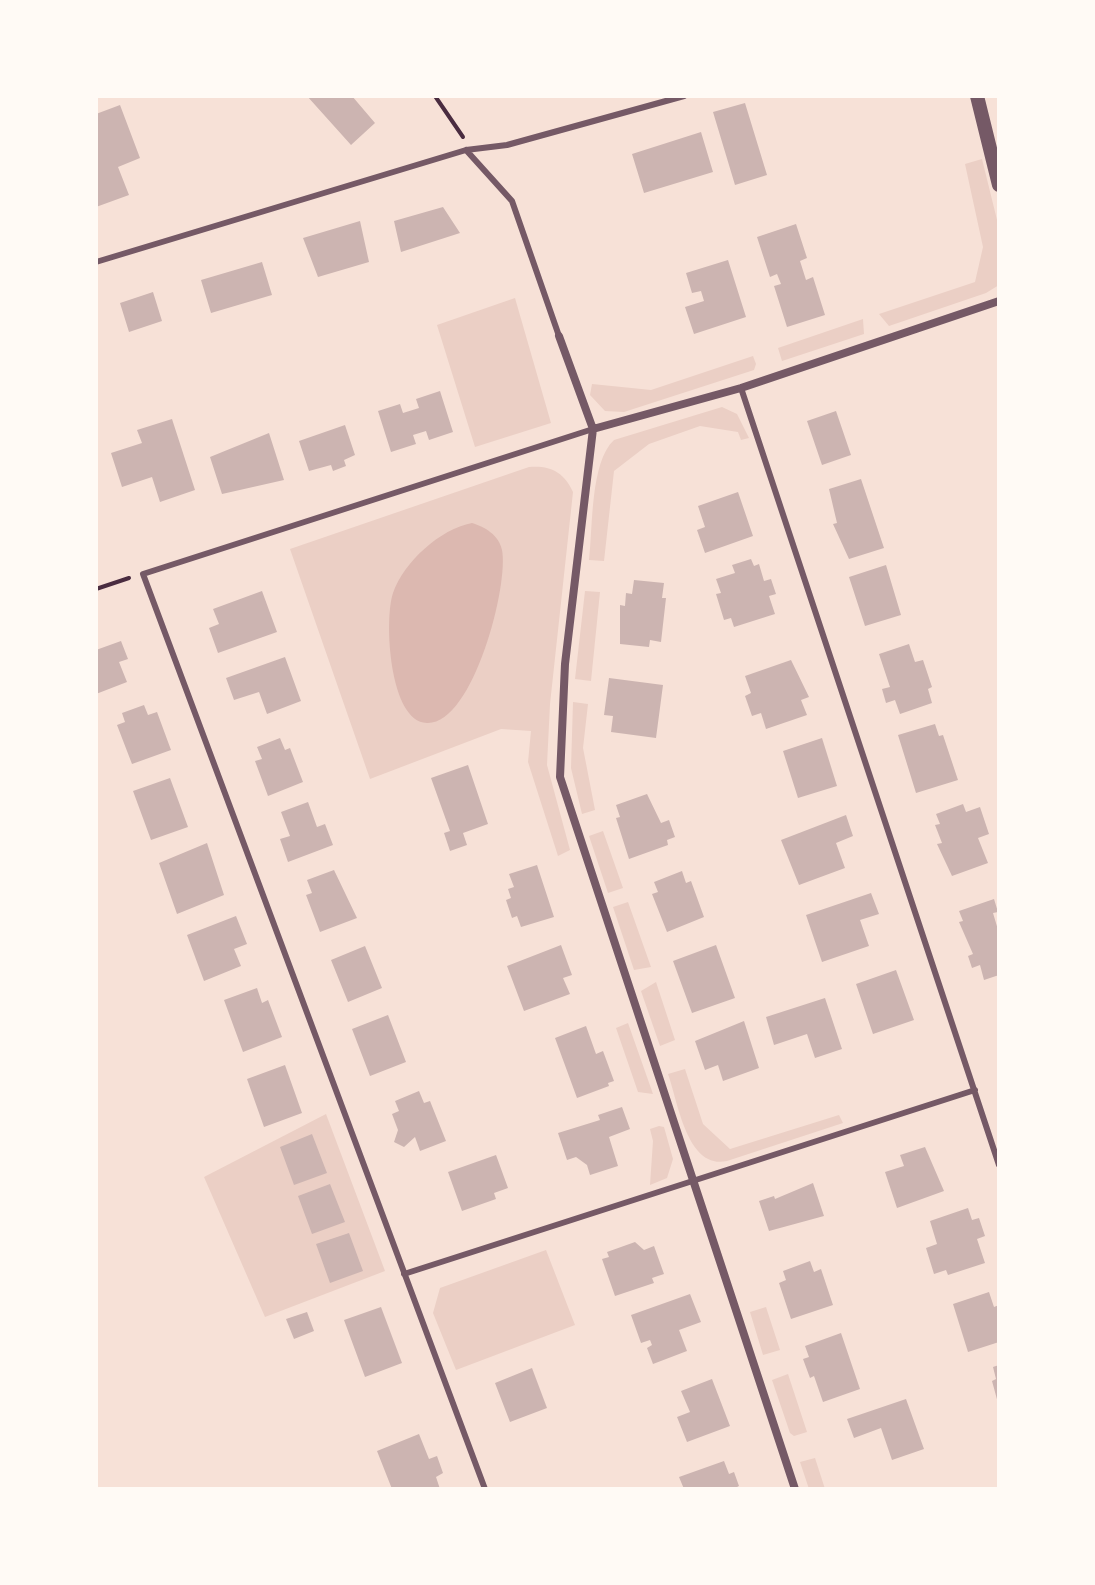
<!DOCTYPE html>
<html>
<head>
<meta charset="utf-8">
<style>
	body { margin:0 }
	#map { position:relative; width:1095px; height:1585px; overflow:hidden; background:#f7e1d7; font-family:Manrope,sans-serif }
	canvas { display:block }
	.frame { position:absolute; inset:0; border:98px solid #fffaf5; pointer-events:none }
</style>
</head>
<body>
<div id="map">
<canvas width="1095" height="1585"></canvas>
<div class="frame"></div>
</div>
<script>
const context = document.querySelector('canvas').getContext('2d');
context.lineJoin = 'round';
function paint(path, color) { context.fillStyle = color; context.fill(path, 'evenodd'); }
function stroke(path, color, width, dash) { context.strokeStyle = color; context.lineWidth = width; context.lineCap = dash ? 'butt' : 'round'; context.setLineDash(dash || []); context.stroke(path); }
paint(new Path2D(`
	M982,159l17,69v57l-13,8 -97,33 -10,-12 96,-32 8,-35 -18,-83z
	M515,298l36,125 -76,24 -38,-122z
	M863,319l1,15 -82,27 -4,-13z
	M753,356l3,8 -2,6 -130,42 -19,-1 -15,-16 2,-11 59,6z
	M722,407l15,7 12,24 -8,2 -3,-8 -38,-6 -51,18 -35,27 -10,90 -15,-1c4,-32 1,-98 25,-120z
	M529,467c21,-2 35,5 44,25l-23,212 -3,61 23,85 -12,6 -30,-94 3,-31 -30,-2 -131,50 -80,-230z
	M585,591l15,1 -9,89 -16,-2z
	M573,702l15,2 -5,44 12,62 -13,4 -11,-46z
	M603,831l20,57 -15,5 -19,-57z
	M628,902l23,65 -17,3 -21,-63z
	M656,982l19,58 -15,6 -19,-55z
	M628,1023l25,71 -15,-2 -22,-64z
	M685,1069l18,55 27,25 109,-34 4,8 -116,38c-40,9 -49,-59 -59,-87z
	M326,1114l59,157 -120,46 -61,-140z
	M659,1126l5,1 9,32 -6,19 -17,7 3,-44 -3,-12z
	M546,1250l29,75 -119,45 -23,-57 7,-25z
	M766,1307l14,43 -17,5 -13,-43z
	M788,1374l19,58 -13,4 -4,-3 -18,-53z
	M815,1458l10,31h-16l-9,-27z`), '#ebcfc5');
paint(new Path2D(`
	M472,523c13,4 27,12 30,27 7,35 -29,175 -75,173 -38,-1 -43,-104 -34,-130 11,-31 47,-64 79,-70z`), '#dcb8b0');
paint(new Path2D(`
	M307,96h45l23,27 -24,22z
	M745,103l22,72 -32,10 -22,-73z
	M120,105l20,53 -22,9 11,28 -33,12v-93z
	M701,132l12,40 -69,21 -12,-39z
	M443,207l17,26 -59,19 -7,-31z
	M360,221l9,41 -51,15 -15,-39z
	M796,224l11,34 -7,3 6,19 7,-3 12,38 -38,12 -13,-41 7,-2 -4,-10 -7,3 -13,-40z
	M728,260l18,57 -52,17 -9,-27 19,-6 -3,-10 -9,2 -6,-20z
	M262,262l10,33 -61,18 -10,-33z
	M153,292l9,29 -33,11 -9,-29z
	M440,391l13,41 -24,8 -3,-9 -13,4 3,9 -25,8 -13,-41 22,-7 3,9 16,-5 -3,-9z
	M836,411l15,44 -29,10 -15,-44z
	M172,419l23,71 -35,12 -8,-25 -30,10 -11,-34 31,-10 -5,-13z
	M345,425l10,30 -11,5 2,6 -13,5 -2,-6 -22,6 -10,-30z
	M269,433l15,47 -62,14 -12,-37z
	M861,479l23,69 -35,11 -16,-35 4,-1 -8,-34z
	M738,492l15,44 -48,17 -8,-23 8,-3 -7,-21z
	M751,559l3,7 5,-2 5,17 7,-2 5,15 -7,2 6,18 -41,13 -3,-9 -7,2 -8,-26 5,-1 -5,-14 19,-6 -3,-8z
	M886,565l15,50 -36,11 -16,-49z
	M634,580l30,3 -2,15h4l-5,44 -11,-2 -1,7 -29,-3v-39l5,1 1,-13 6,1z
	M262,591l15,41 -59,21 -9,-25 10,-4 -6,-15z
	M121,641l7,18 -9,3 8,20 -31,12v-44z
	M909,644l6,18 8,-2 9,27 -4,2 4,14 -32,11 -5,-14 -9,3 -4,-14 8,-2 -11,-33z
	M285,657l16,44 -34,13 -8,-22 -25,8 -8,-22z
	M791,660l18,37 -8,3 6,15 -41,14 -5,-16 -9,3 -7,-20 6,-3 -6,-17z
	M609,678l54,7 -7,53 -45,-6 2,-16 -9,-1z
	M144,705l4,10 9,-3 14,38 -39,14 -15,-39 8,-3 -3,-9z
	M935,724l4,12 4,-1 15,45 -42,13 -18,-58z
	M280,738l5,12 5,-2 13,34 -35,14 -13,-35 7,-2 -5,-12z
	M822,738l15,48 -39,12 -15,-47z
	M468,765l20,59 -25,9 4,12 -17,6 -6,-18 6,-2 -19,-53z
	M170,778l18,49 -37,13 -18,-49z
	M647,794l14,29 8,-3 6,17 -8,3 1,5 -39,14 -13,-41 4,-1 -4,-12z
	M308,802l9,25 8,-3 8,21 -45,17 -8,-23 10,-3 -9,-24z
	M963,804l3,8 14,-5 9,27 -11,4 10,25 -36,13 -15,-32 5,-1 -7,-18 5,-1 -4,-10z
	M846,815l7,21 -17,7 9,25 -46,17 -18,-45z
	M207,843l17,52 -47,19 -18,-51z
	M537,865l17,52 -33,10 -4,-11 -5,2 -6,-18 5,-2 -3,-9 6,-2 -5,-13z
	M334,870l23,48 -37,14 -14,-37 6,-2 -5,-13z
	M682,871l4,12 5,-2 13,36 -37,15 -15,-38 6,-2 -4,-10z
	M871,893l8,21 -19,6 9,26 -47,16 -16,-47z
	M994,899l4,13 -5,1 6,20v42l-15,5 -4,-15 -8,3 -4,-12 5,-2 -14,-32 4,-1 -4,-10z
	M236,916l11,28 -13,5 7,17 -37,15 -17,-46z
	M561,945l11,30 -9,3 7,16 -46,17 -17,-45z
	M716,945l19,53 -43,15 -19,-52z
	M365,946l17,42 -34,14 -17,-42z
	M896,970l18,50 -41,14 -17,-50z
	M257,988l5,15 6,-3 14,37 -39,15 -19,-52z
	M825,998l17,51 -27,9 -8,-24 -33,11 -8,-28z
	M388,1015l18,47 -36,14 -18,-47z
	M744,1021l15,47 -36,13 -5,-16 -13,5 -10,-29z
	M586,1026l10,28 7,-3 11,30 -6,2 1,3 -32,12 -22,-60z
	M285,1065l17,48 -38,14 -17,-48z
	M419,1091l5,12 6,-2 16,40 -26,10 -5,-14 -11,10 -10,-5 4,-12 -6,-16 7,-3 -4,-10z
	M622,1107l8,22 -21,8 9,29 -28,9 -3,-10 -11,-8 -9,3 -9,-27 42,-13 -2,-5z
	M312,1134l15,39 -33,12 -14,-38z
	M925,1147l19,44 -47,17 -12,-36 19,-6 -4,-11z
	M496,1155l12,33 -14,5 2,6 -34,12 -14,-39z
	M813,1183l11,33 -55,15 -10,-30 15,-5 1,3z
	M330,1184l15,38 -33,12 -14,-38z
	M968,1208l4,12 7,-2 6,18 -8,3 8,24 -37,12 -2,-5 -12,4 -8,-26 11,-4 -7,-23z
	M349,1233l14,38 -33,12 -14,-39z
	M635,1242l9,8 10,-4 10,28 -12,4 2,5 -39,13 -13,-37 7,-2 -2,-5z
	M810,1261l4,11 7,-3 12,36 -42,14 -12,-36 7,-3 -3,-9z
	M989,1292l5,15 5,-2v37l-31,10 -15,-48z
	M690,1294l11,28 -22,8 8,21 -34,13 -6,-16 5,-3 -2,-5 -9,3 -10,-28z
	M381,1307l21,56 -37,14 -21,-57z
	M307,1312l7,19 -20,8 -8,-20z
	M841,1333l19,56 -37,13 -9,-26 -4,2 -7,-19 6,-2 -4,-11z
	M999,1365v38h-1l-6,-22 4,-2 -3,-12z
	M532,1368l15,40 -37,14 -15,-39z
	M712,1379l18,47 -43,16 -10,-25 13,-5 -9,-21z
	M906,1399l18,50 -32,11 -11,-32 -27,10 -7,-19z
	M419,1434l10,25 8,-3 6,17 -7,4 4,12h-48l-15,-38z
	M724,1461l5,13 5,-2 5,14 -6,3h-49l-5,-12z`), '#ccb4b1');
stroke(new Path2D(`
	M435,96l28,41
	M96,589l33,-11`), '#4a2c40', 4);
stroke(new Path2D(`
	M466,150l46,51 47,135
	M96,262l370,-112 41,-5 177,-49
	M741,388l258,777
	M404,1274l571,-184
	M485,1489l-342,-915 450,-145`), '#755966', 6);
stroke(new Path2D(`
	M559,336l34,93 -28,235 -5,113 235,712
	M593,429l148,-41 258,-87`), '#755966', 8);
stroke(new Path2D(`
	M977,96l22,89`), '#755966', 14);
</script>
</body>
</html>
